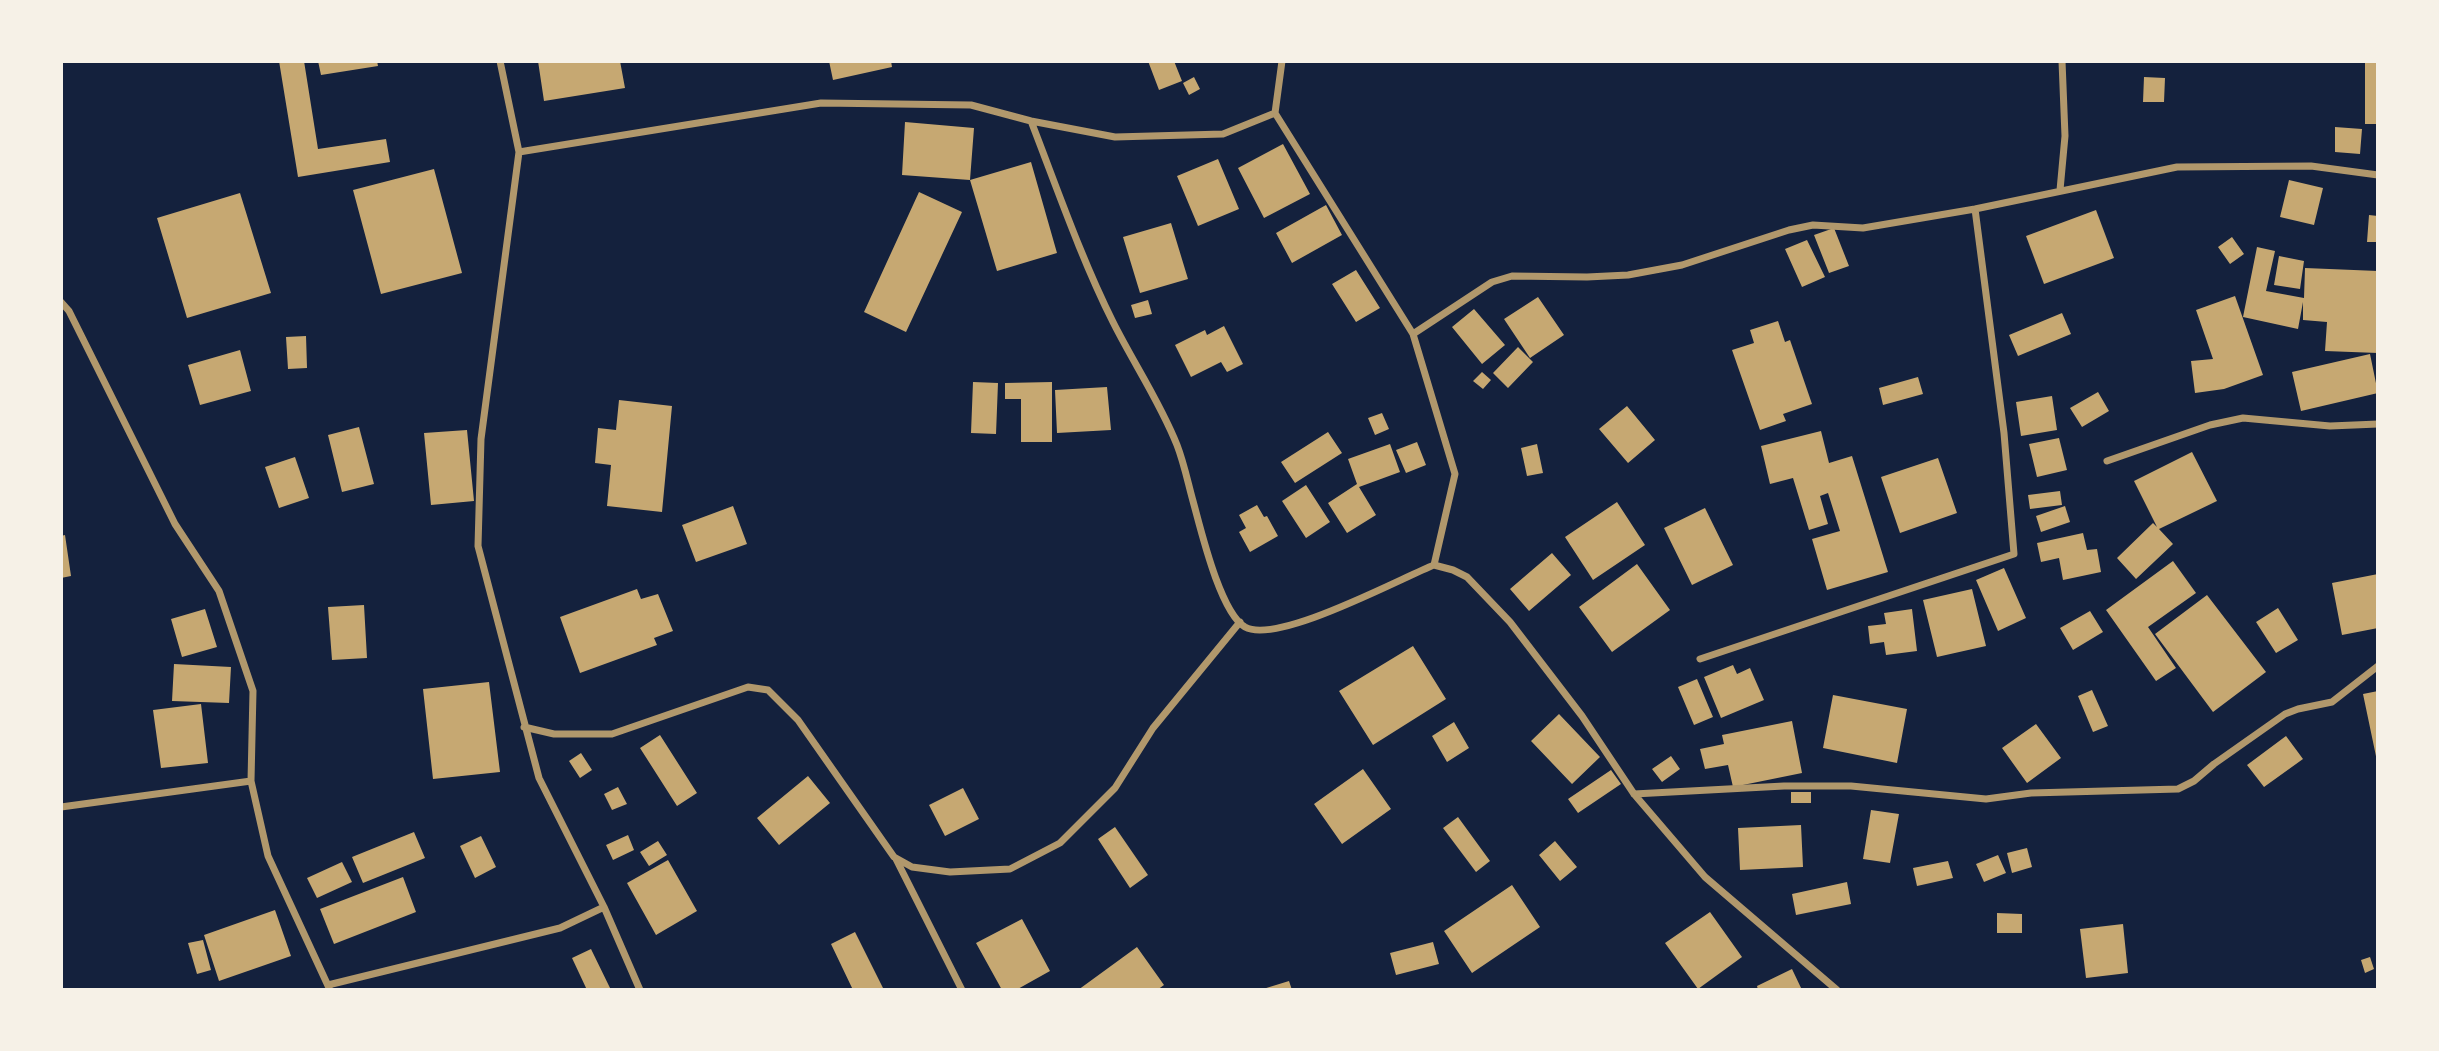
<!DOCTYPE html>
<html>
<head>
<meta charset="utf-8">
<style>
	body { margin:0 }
	#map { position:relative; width:2439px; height:1051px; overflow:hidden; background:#14213d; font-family:Helvetica,sans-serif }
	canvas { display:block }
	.frame { position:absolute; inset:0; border:63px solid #f6f1e7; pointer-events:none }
</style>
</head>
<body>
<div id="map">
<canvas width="2439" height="1051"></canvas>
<div class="frame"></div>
</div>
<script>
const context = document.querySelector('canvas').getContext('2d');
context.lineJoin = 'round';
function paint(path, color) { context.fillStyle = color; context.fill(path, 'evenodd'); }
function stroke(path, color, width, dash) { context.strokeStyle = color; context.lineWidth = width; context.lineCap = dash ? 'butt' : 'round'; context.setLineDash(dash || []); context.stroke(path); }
paint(new Path2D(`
	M279,61h25l14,88 68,-10 4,23 -92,15z
	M318,61h59l1,5 -57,9z
	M538,61h82l5,27 -81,13z
	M829,61h62l1,6 -59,13z
	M1148,61h26l8,20 -23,9z
	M2365,61h13v63h-13z
	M1194,77l6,12 -11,6 -6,-12z
	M2144,77l21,1 -1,24h-21z
	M905,122l69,6 -4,52 61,-18 26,91 -60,18 -27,-91 -68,-5z
	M2335,127l27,2 -2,25 -25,-2z
	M1283,144l27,50 -46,24 -26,-50z
	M1218,159l21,50 -41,17 -21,-50z
	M434,169l28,104 -81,21 -28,-104z
	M2289,180l34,8 -9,37 -34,-8z
	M919,192l43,20 -56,120 -42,-20z
	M240,193l31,100 -84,25 -30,-100z
	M1326,205l16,30 -50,28 -16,-30z
	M2096,210l18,48 -70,26 -18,-48z
	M2369,215l9,1v26h-11z
	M1171,223l17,56 -48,14 -17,-56z
	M1834,228l15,38 -20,7 -15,-38z
	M2232,237l12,17 -14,10 -12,-17z
	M1807,240l18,37 -23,10 -17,-38z
	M2257,247l18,4 -9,40 38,7 1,-30 73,3v82l-53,-2 2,-29 -24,-2v-18l-5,27 -55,-12z
	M2279,256l25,5 -4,28 -26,-4z
	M1356,270l24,38 -24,14 -24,-38z
	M2235,296l28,79 -39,14 -29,4 -4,-32 22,-2 -17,-49z
	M1538,297l26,38 -34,23 -26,-39z
	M1148,300l4,14 -17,4 -4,-13z
	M1474,309l31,36 -23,19 -30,-37z
	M2062,313l9,21 -53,22 -9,-21z
	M1778,321l7,21 5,-2 22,64 -29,10 3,7 -26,9 -28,-80 22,-7 -4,-13z
	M1224,326l19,38 -16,8 -6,-10 -30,15 -16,-32 30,-15 2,5z
	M306,336l1,32 -19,1 -2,-32z
	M1518,347l15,15 -25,26 -15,-15z
	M240,350l11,41 -51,14 -12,-40z
	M2370,354l8,39 -77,18 -9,-39z
	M1482,372l9,8 -8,9 -10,-8z
	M1918,377l5,17 -40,11 -4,-17z
	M973,382l25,1 -2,51 -25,-1z
	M1052,382v60h-31v-43h-16v-16z
	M1107,387l4,43 -54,3 -2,-43z
	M2098,392l11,19 -27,16 -12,-19z
	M2052,396l5,34 -36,6 -5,-34z
	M619,400l53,6 -10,106 -55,-6 4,-41 -16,-2 3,-35 18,2z
	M1627,406l28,34 -27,23 -29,-34z
	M1382,413l7,16 -14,6 -7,-17z
	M359,427l15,57 -32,8 -14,-57z
	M467,430l7,71 -43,4 -7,-72z
	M1821,431l8,32 23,-7 36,116 -61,18 -15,-51 28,-8 -12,-38 -8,3 8,28 -19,6 -16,-52 -23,6 -9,-38z
	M1328,432l14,21 -47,30 -14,-21z
	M2059,438l8,32 -30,7 -8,-33z
	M1417,442l9,23 -20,8 -10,-23z
	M1390,444l10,28 -41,15 17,28 -29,18 -19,-30 29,-19 -9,-25z
	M1537,444l6,29 -16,3 -6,-28z
	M2192,452l25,49 -58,28 14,15 -37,35 -19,-21 36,-35 4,4 -23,-46z
	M295,457l14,41 -30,10 -14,-41z
	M1938,458l19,55 -57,20 -19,-56z
	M1306,485l24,37 -24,16 -24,-37z
	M2060,491l2,14 -32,4 -2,-14z
	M1617,502l28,43 -52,35 -28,-43z
	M1257,505l7,12 3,-1 11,20 -28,16 -11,-20 7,-4 -7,-13z
	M733,506l14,38 -51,18 -14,-37z
	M2065,506l5,16 -29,10 -5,-16z
	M1705,508l28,57 -41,20 -28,-57z
	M2083,533l4,17 10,-1 4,23 -38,8 -4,-22 -18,4 -4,-19z
	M65,535l6,41 -10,2v-42z
	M1552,553l19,22 -42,36 -19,-22z
	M2173,561l23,32 -48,34 28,41 -20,13 -50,-71z
	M1637,564l33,46 -58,42 -33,-45z
	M2004,568l22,50 -28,13 -22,-51z
	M2378,574v54l-36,7 -10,-52z
	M637,589l4,10 17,-5 15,37 -19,7 3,7 -77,28 -20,-56z
	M1972,589l14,57 -49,11 -14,-57z
	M2207,595l59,77 -53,40 -58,-78z
	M364,605l3,53 -35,2 -4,-53z
	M2278,608l20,32 -22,13 -20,-31z
	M205,609l12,38 -35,10 -11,-38z
	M1912,609l5,42 -31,4 -2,-13 -14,2 -2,-18 18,-2 -2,-11z
	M2090,611l13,21 -30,18 -13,-22z
	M1413,646l33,53 -73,46 -34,-54z
	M174,664l57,3 -2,36 -57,-2z
	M1733,665l4,9 13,-6 14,32 -43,18 -17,-41z
	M1697,679l16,38 -19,8 -16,-38z
	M489,682l11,90 -67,7 -10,-90z
	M2092,690l16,36 -15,6 -15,-36z
	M2378,691v70h-1l-14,-67z
	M1833,695l74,14 -10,54 -74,-15z
	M201,704l7,59 -47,5 -8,-58z
	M1559,714l41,43 -28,27 -41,-43z
	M1792,721l10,52 -69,14 -5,-22 -23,4 -5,-20 24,-5 -2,-9z
	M1454,722l15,26 -22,14 -15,-26z
	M2036,724l25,34 -34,25 -25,-35z
	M660,735l37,58 -20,13 -37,-58z
	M2286,736l17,23 -39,28 -17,-22z
	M581,753l11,17 -12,8 -11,-17z
	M1671,756l9,13 -18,13 -10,-13z
	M1363,769l28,40 -49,35 -28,-40z
	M1611,770l10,14 -43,29 -10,-14z
	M808,776l22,27 -51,42 -22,-27z
	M618,787l9,17 -15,6 -8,-16z
	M963,788l16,31 -34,17 -16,-31z
	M1791,792h20v11h-20z
	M1871,810l28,4 -9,49 -27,-4z
	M1458,817l32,44 -14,11 -33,-44z
	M1801,825l2,42 -63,3 -2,-42z
	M1115,827l33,48 -18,13 -32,-49z
	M414,832l11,26 -62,25 -11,-26z
	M628,835l6,15 -21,10 -7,-15z
	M481,836l15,31 -21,11 -15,-32z
	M658,841l9,14 -18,11 -9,-14z
	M1555,841l22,26 -17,14 -21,-26z
	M2027,848l5,19 -20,6 -5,-20z
	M1998,855l8,18 -22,9 -8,-18z
	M668,860l29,51 -41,24 -29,-52z
	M1948,861l5,17 -36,8 -4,-18z
	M342,862l10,20 -35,16 -10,-20z
	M403,877l13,35 -82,32 -14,-35z
	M1847,882l4,22 -55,11 -4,-21z
	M1512,885l28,42 -68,46 -28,-42z
	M275,910l16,46 -72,25 -15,-46z
	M1710,912l32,45 -44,32 -33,-46z
	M1997,913l25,1v19h-25z
	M1022,919l28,52 -34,19h-14l-26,-47z
	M2123,924l5,49 -42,5 -6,-49z
	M855,932l29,58h-31l-22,-46z
	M203,940l8,30 -14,4 -9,-31z
	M1433,942l6,22 -43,11 -6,-22z
	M1137,947l27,38 -7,5h-79z
	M591,949l20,41h-24l-15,-32z
	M2370,957l4,12 -9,4 -4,-13z
	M1792,969l10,21h-44l-1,-4z
	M1289,981l3,9h-29v-1z`), '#c6a872');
stroke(new Path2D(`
	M500,61l19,91 -38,287 -3,107 61,232 65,129 36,83
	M1282,61l-7,52 138,221 42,140 -21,91
	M1031,121c26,67 50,137 82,201 21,42 47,80 64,123 7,18 11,38 16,56 8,29 27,111 52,126 32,18 154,-48 189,-62l19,5 14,7 43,45 72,94 52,78 71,83 132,113
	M519,152l302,-49 150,2 60,16 84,16 108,-3 52,-21
	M2060,190l5,-54 -3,-75
	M61,302l8,9 106,213 44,67 34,100 -2,90 17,75 62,134
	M1413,334l79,-52 20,-6 75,1 41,-2 54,-10 107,-35 24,-5 50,3 112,-19 202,-42 134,-1 67,9
	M2107,461l103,-36 33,-7 87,8 48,-2
	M1700,659l314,-105 -10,-121 -29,-224
	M524,727l30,7h58l136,-47 20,3 30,30 96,137 18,10 38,5 60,-3 50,-26 55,-55 38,-60 87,-106
	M1634,794l150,-8h67l135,13 45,-6 147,-4 16,-8 20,-17 71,-50 13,-5 34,-7 46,-36
	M61,807l190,-26
	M896,859l66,131
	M328,985l232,-57 44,-21`), '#b1986c', 7);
</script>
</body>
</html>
